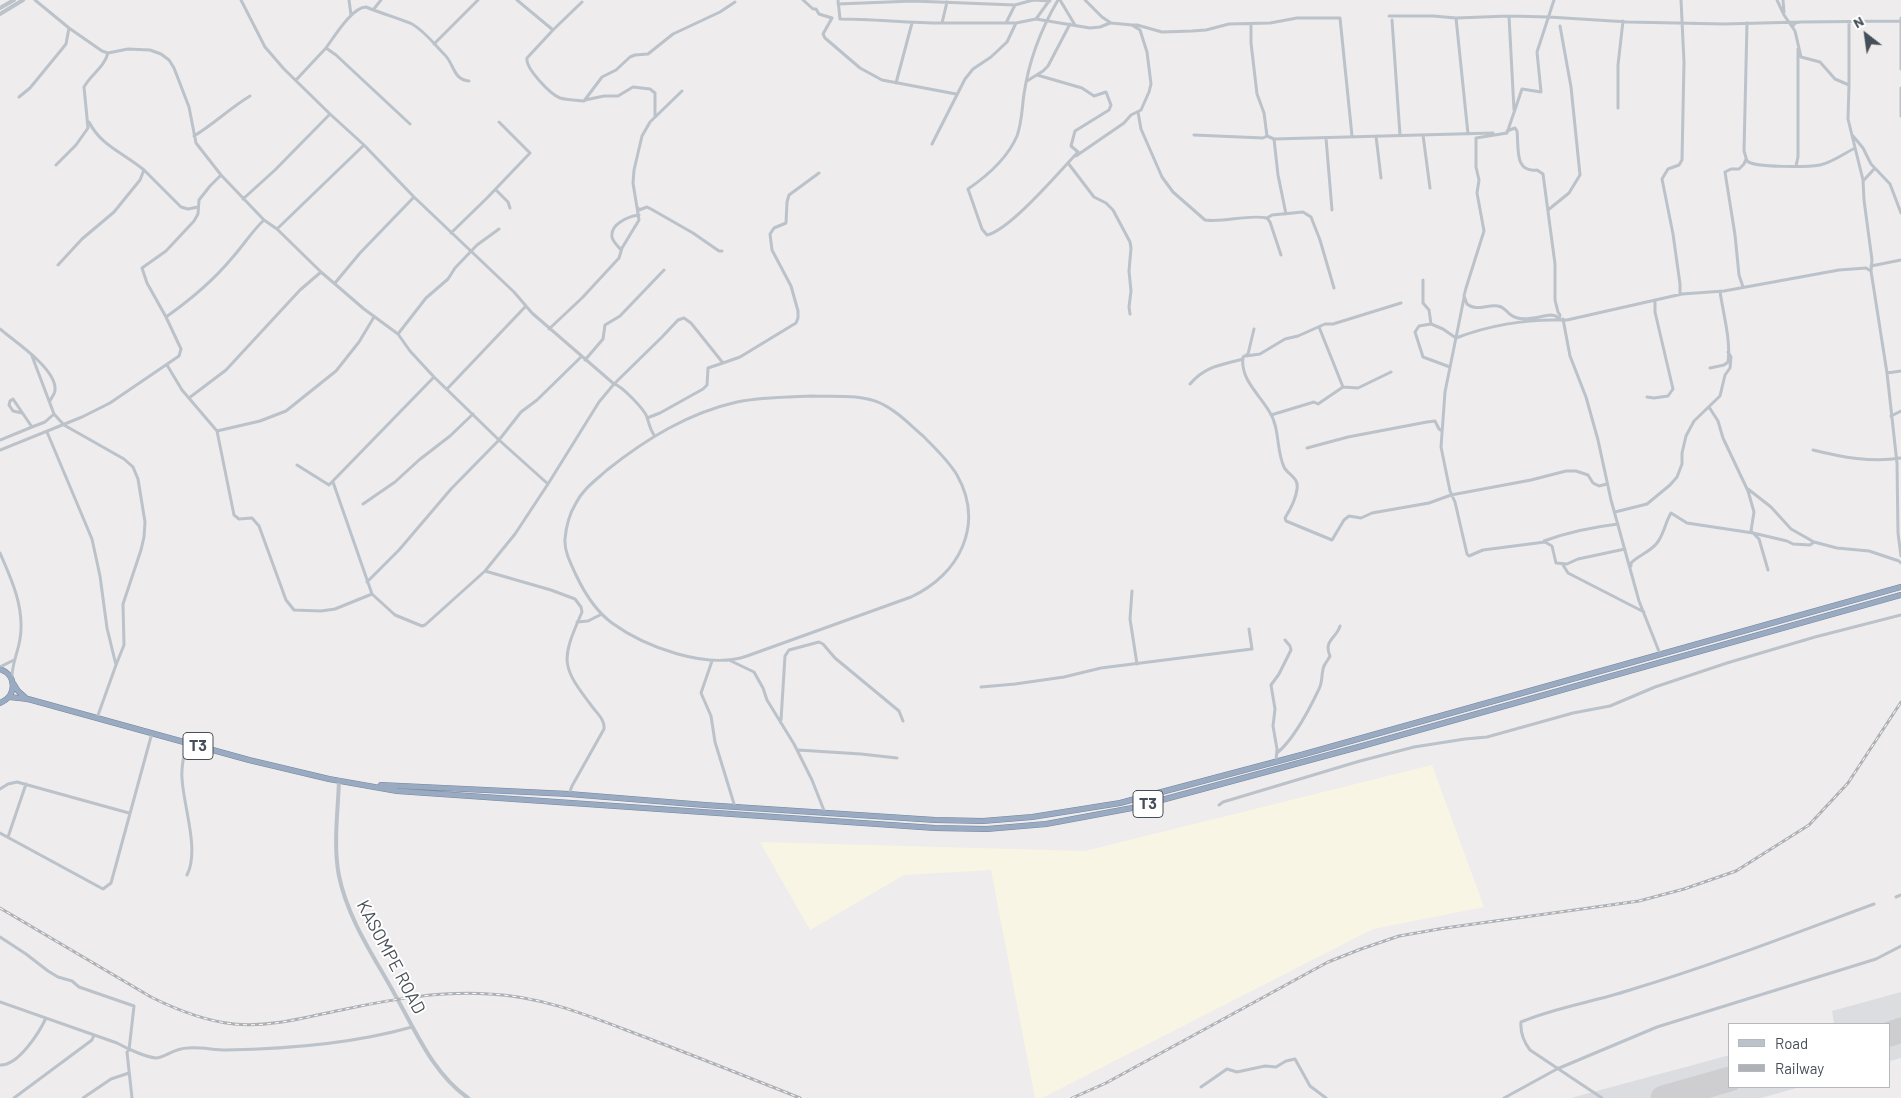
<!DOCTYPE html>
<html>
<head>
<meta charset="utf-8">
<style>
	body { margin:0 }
	#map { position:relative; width:1901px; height:1098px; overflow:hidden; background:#eeecec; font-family:Barlow,sans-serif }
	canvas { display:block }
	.legend { position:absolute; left:1728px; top:1023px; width:162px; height:65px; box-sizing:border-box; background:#fff; border:1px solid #b5b8bc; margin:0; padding:6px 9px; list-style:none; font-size:15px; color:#464e57 }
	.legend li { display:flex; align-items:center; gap:10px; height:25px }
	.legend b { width:25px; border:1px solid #b5b8bc }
	.north { position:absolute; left:1841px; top:10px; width:50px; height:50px; -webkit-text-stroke:4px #fff; paint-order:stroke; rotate:330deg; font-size:14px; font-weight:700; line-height:20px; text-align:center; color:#464e57 }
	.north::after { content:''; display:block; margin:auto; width:18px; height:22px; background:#464e57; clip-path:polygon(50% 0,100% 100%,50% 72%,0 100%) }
</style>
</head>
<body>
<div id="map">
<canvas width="1901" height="1098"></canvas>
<ul class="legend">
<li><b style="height:6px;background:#bbc2ca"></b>Road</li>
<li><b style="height:6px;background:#aeb1b6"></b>Railway</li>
</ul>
<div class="north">N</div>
</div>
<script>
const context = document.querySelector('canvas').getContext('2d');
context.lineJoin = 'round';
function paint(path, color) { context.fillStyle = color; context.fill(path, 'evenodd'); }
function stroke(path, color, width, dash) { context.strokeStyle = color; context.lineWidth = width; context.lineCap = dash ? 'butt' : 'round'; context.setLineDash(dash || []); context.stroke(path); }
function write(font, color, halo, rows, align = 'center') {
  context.font = font + ' Barlow,sans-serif'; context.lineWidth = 4; context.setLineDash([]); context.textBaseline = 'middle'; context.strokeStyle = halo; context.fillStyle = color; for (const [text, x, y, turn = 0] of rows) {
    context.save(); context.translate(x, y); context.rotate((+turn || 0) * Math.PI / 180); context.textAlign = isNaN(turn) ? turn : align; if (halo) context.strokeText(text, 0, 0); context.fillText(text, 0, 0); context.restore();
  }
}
paint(new Path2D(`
	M1432,765l52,142 -111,22 -331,169h-7l-44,-228 -87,5 -94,55 -50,-88 325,9z`), '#f9f5e5');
paint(new Path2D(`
	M1901,992v66l-11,3v-37h-56l-2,-13z
	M1730,1055v32h70l-39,11h-190z`), '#dbdde0');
stroke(new Path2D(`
	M1890,1034l11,-4
	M1663,1098l67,-19`), '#ceced1', 25);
const trunk = new Path2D(`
	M0,669c17,6 17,27 0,34
	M13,683l5,8 9,8
	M9,697l19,2 221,61 80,19 68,12 538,37 52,1 59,-5 86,-16 230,-62 539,-151
	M381,785l188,9 136,11 230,15 48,1 49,-4 88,-14 181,-48 600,-168`);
stroke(trunk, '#7287a3', 6);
stroke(new Path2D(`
	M35,0l34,28 33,23 6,2 20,-4 22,1 11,4 8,6 5,8 15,39 7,36 25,32 43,45 13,9 44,43 43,37 34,25 12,17 24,26 65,63 49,44
	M241,0l24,47 19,22 46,45 34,31 50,52 100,95 18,21 82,71c8,2 30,25 33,33 2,7 3,12 7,18
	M349,0l2,15
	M517,0l36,30 29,-28
	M803,0l10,9h3l3,5 13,4 -9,16 2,4 35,30 22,12 74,14
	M838,0l2,19c34,0 68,4 102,4
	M1060,0l15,25
	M1554,0l-17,52 4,40 -19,-3 -15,44 -31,5v29l3,13 -2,13 7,38 -18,57 -2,8 3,8c10,8 20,0 31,2 7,1 8,6 13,9 10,8 28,1 40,0l5,1 3,4h8l115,-26 42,-3 115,-21 27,-2 5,3
	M1777,0l7,15 11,16 6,26 19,5 15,17 14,6 -1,34 15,61 1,20 8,60 -1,11 16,102 10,90 1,70 3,23
	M1783,0l1,12
	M947,2l-5,21h74l20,-4 54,9 10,-1 10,-4
	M838,4l75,-3 102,4 18,-5 17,1
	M373,10l8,-10
	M1389,16h44l23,2 53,-2 40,1 79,5 96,2 76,-2
	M1509,16l5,94
	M1456,18l12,116
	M1901,18v51
	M1036,19l13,-18
	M1392,20l8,115
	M1006,23l9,-18
	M1747,23l-3,128 3,10c8,7 61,6 73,4 11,-2 25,-12 35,-17
	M1251,24v19l6,51 7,19 3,23
	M1132,25h5l25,7 30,-1 14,-1 23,-6 41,-1 27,-5h43l12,118
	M1793,26l2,-3 5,-1 101,-1
	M553,30l-26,28c-2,10 23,36 33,40 7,2 17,2 24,3l18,-24 14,-7 14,-13 5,-2 13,-1 25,-20 47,-22 15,-10
	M434,44l44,-44
	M326,48c8,-11 26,-41 40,-41 14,6 29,10 44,16 13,6 24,21 34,31 10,9 9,26 25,27
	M1037,75l45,13 12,8 12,-4 5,13 -2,5 -34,21 -4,15 7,6c-18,19 -68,78 -91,83l-5,-6 -14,-40c19,-13 40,-32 49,-53 5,-13 5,-29 7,-42 5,-34 17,-65 34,-94
	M296,80l30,-32 10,7 74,69
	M1027,81l16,-10 5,-5 22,-42
	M896,83l16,-60
	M1849,85v-63
	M1901,88v28
	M19,97l11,-9 32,-39 4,-5 3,-16
	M585,100l19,-4h14l15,-9 17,2 5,4v23
	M1618,108v-43l5,-44
	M1138,112l3,17 21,48 11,15 32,28c20,3 41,-6 62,-2l3,4 11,33
	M1194,135l69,3 4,-2 7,3 219,-6
	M1423,135l7,53
	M194,136c20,-12 36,-28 56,-40
	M1376,136l5,42
	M1853,136l10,12 8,16 19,20 11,29
	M1326,138l6,72
	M1274,139l4,36 8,39
	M932,144l33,-65 8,-10 18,-12 16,-15 9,-19
	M1076,156l48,-33 7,-8 10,-5 8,-18 2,-8 -4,-32 -7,-22 -8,-5 -21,-2 -9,-6 -17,-17
	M1068,163l26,34 12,6 7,7 17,32 1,6 -2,23 2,20 -2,16 1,7
	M56,165l20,-20 12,-17 -4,-41c7,-13 20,-19 24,-34
	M1796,166l2,-9v-108
	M144,170l37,37 7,2 10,-2
	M1864,180l11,-12
	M496,190l12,12 2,6
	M243,199l32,-29 55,-56
	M638,208l1,2 8,-3 4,2 42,24 26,18h3
	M1548,210l21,-17 11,-18 -9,-88 -11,-61
	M1267,218l5,-3 31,-3 8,5 9,23 14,48
	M277,229l87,-84
	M451,233l36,-35 43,-45 -31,-31
	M621,250c-3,-4 -8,-8 -9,-13 -2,-13 17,-21 27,-22
	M58,265l24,-26 32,-27 26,-32 4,-10c-20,-17 -43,-24 -55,-48
	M1871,266l30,-6
	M1423,280v23l6,7 2,14 12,5 13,9c31,-12 69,-19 103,-18l1,-5 -2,-3 -3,-12v-36l-12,-90 -6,-4c-23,3 -18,-22 -20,-39l-2,-3 -8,3
	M335,283l25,-30 54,-56
	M1743,287l-4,-12 -4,-40 -10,-63 6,-3h8l5,-5 2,-5
	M1680,294v-10l-7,-50 -11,-55 6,-10 11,-4 3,-5 2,-98 -3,-62
	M1464,298l-19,94 -4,55 9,44 5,11 12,52 2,2 14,-6 62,-8 7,4 4,17 11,1 11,-5 47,-10
	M166,317l-19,-34 -5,-15 24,-17 28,-30 4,-7 1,-14 11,-14 11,-11
	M1563,319l7,37 16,41 12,43 13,60 28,101 21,53
	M1431,324l-12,2 -4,6 8,25 27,10
	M0,329c14,12 57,40 55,61 0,4 -4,8 -5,11
	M549,329l33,-31 37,-40 3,-10 17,-28 -6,-37 1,-13 8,-34 8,-14 32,-31
	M1254,329l-6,25 -5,3c-3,22 16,37 26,54 11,16 7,39 15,56 4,8 15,10 13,22 -1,9 -7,21 -12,29l1,3 46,19 12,-20 5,-4 12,2 11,-5 57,-10 22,-8 80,-15 35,-9h10l12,4 5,8 6,3 8,-2
	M398,334l28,-36 22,-19 7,-11 22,-23 22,-16
	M32,356l22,58 10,11 60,34 9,8 5,12 7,43 -1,15 -3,13 -18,54 1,41 -8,20
	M1246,356l14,-2 25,-15 13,-3 27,-12h8l68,-21
	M585,360l18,-21 2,-14 15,-9 44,-46
	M167,365l15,25 35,41 17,84 5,4 13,-1 7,8 27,74 8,10 27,1 14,-2 37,-15
	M1710,368l14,-3 4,-3c3,-23 -5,-48 -8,-71
	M1887,373l14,-2
	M1190,384c15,-18 31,-19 53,-25
	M1343,387l15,1 33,-16
	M447,389l78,-82
	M812,396c22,1 48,-2 68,7 16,7 29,21 42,32 12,12 26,25 35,40 28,50 2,100 -46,122l-164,59c-40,14 -102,-9 -135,-33 -15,-11 -28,-31 -36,-48 -5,-11 -12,-24 -11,-36 1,-13 5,-26 11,-36 7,-14 20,-23 31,-33 39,-31 81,-57 130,-68 24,-5 50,-5 75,-6z
	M1647,397l7,1 14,-2 5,-7 -18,-77v-12
	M189,398l37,-28 74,-80 21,-18
	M1709,407l9,14 5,17 25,53 6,21 -3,19 8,8 9,31
	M22,413l-9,-2 -4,-6 1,-4 3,-2 19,28 13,-5 9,-8
	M1271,415l43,-13 4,2 25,-17 -24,-60
	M1891,416l10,-5
	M647,418l13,-5 43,-24 4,-4 1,-17 15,-5
	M217,431l43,-10 26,-10 50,-40 23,-29 15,-25
	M47,432l45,107 8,37 7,52 9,37 -19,53
	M0,440l32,-13
	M1307,448l41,-11 79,-15 8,-1 4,8 3,2
	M0,450l82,-33 28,-14 69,-47 2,-7 -15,-32c24,-17 47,-36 66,-59 11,-12 20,-27 32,-38
	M1813,450c28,7 59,13 88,8
	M297,465l32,20 105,-108
	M333,482l39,112 23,21 27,11 3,-1 60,-54 30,-37 33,-50 51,-82 15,-18 48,-47 16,-17 6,-2 7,5 32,40 17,-6 56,-34 2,-5v-7l-7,-25 -19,-36 -2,-16 4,-6 12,-5 1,-21 2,-7 30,-22
	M1748,489l23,18 20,22 23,13
	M363,504l32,-22 24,-22 31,-24 23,-22
	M1615,512l32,-8 23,-19 7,-8 5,-13v-11l4,-17 8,-15 26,-25 5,-21 5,-7 1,-11 -3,-5
	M1544,541c24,-9 49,-14 74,-17
	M0,553c12,27 25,56 20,86 -2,13 -8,25 -8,38
	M1563,565l5,8 76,39
	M1631,566v-3c8,-8 19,-11 26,-20 7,-9 8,-20 14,-30l16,10 66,10 34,8 6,3 17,1 4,-3 23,6 32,3 30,10 2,2
	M485,571l66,19 24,9 6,8 1,5c-22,50 -21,54 12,97 5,6 11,12 10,20l-32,57 -3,8
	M367,582l32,-32 52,-61 48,-49 22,-28 16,-12 44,-43
	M1132,591l-2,28 7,45
	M577,622l11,-1 14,-7
	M712,661l-11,32 10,23 4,26 20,65
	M731,661l23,11 9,16 4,12 27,44 18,36 13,33
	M0,667l14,-7
	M981,687l34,-3 49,-7 37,-9 151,-19 -3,-20
	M781,720l4,-64 4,-6 30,-8 4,2 12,14 64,53 4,10
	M187,743c-3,11 -6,23 -5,35 1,27 18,72 5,97
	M798,750l63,4 36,4
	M1277,753c16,-13 33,-45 42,-64 4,-7 2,-16 5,-23 2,-4 4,-6 6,-10 -7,-16 7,-18 10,-30
	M1276,761l1,-12 -4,-23 2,-17 -4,-24 8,-11 12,-24 -1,-4 -5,-6
	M0,789l8,-5 9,-2 112,31
	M1219,805l4,-3 137,-41 54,-14 51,-8 22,-2 86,-24 37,-7 45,-19 72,-24 88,-26 86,-22
	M0,833l103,56 8,-6 41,-150
	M8,837l18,-53
	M1896,897l5,-2
	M0,937l26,17 22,17 10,6 14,4 7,6 55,19 -5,44 -2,2 5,46
	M0,1002l117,41c9,5 28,14 39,15 8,0 18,-10 32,-10 13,-1 26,2 38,2 63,-1 126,-6 186,-23
	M0,1065c18,1 39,-32 46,-47
	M1201,1087l26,-18 10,3 28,-6 11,1 10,-6 9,-2 15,27 16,12
	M14,1098l78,-58 2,-5
	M83,1098l28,-19 18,-6
	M1504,1098l53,-29 100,-42 219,-68 25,-13
	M1602,1098l-72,-48c-6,-8 -10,-17 -9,-28 35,-15 73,-20 109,-32 83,-25 163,-56 244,-86`), '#bbc2ca', 3);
stroke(new Path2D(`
	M0,8l14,-8
	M0,14l23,-14
	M339,780c-1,32 -6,65 0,96 9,43 34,79 55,117 21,36 38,80 74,105`), '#bbc2ca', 4);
stroke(trunk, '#9aaac0', 5);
const rail = new Path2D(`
	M0,908l151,89c26,13 54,24 83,27 37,4 76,-8 112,-15 47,-10 95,-18 143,-15 51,2 98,21 145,39 56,21 111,43 166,65
	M1072,1098l34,-15 222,-121 33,-13 38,-13 46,-8 194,-27 45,-12 52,-18 73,-46 39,-42 53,-81`);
stroke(rail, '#aeb1b6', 3);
stroke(rail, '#fff', 1, [4]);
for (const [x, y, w] of [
	[198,746,30],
	[1148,804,30]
]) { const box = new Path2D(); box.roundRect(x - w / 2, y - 13.5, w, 27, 4); context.fillStyle = '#fff'; context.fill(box); stroke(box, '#464e57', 1); }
write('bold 16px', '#464e57', null, [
	["T3",198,746],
	["T3",1148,804]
]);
write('18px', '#464e57', '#fff', [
	["KASOMPE ROAD",391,957,62]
]);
</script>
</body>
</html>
